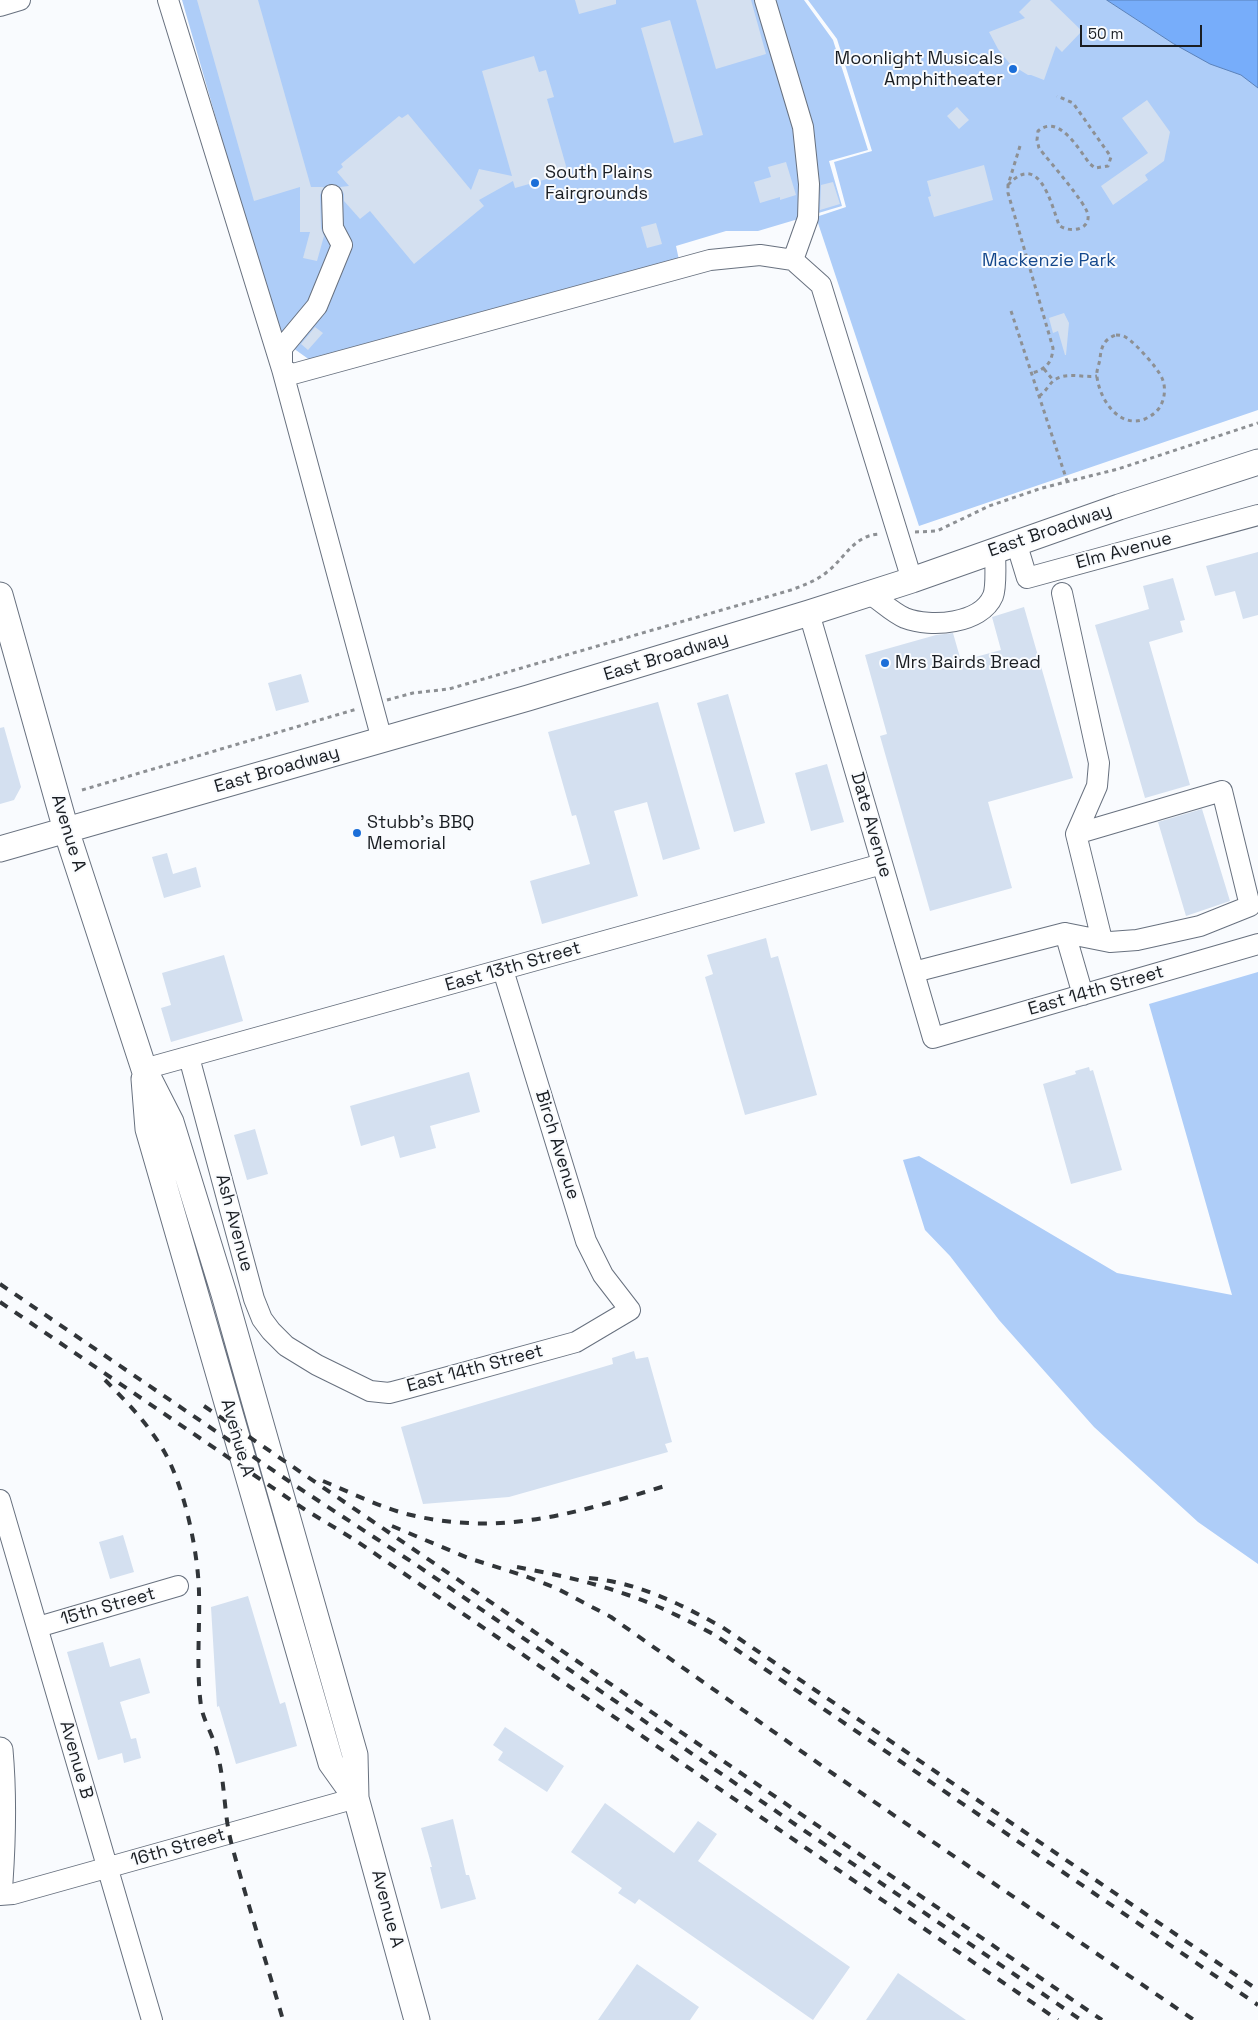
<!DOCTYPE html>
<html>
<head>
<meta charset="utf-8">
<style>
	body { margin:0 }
	#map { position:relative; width:1258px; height:2020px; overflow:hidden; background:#f9fbfe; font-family:"Space Grotesk",sans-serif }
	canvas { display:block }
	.scale { position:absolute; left:1080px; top:25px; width:122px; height:22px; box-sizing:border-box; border:2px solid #1a1e23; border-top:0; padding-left:6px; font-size:15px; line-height:18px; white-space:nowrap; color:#1a1e23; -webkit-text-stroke:4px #f9fbfe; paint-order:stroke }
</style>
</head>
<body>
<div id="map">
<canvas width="1258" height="2020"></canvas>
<div class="scale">50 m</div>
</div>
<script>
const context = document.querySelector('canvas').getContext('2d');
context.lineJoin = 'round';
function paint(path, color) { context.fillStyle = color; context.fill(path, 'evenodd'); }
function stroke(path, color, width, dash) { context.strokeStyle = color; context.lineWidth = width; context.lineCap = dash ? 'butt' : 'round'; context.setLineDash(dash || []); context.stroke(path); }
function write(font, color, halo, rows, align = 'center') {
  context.font = font + ' "Space Grotesk",sans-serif'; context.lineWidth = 4; context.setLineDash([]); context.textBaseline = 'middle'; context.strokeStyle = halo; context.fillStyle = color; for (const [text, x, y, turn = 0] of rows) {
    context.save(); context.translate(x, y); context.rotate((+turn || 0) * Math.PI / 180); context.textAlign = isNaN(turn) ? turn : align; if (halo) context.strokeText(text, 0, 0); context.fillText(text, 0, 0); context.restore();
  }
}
paint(new Path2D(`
	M182,0h622l29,40 35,110 -39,11 13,45 -84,25h-32l-50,15 3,14 -365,103 -35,-25z
	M808,0h450v410l-339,116 -103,-309 30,-10 -12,-45 38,-11 -35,-112z
	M1258,972v592l-60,-42 -104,-95 -95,-107 -49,-64 -25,-26 -22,-70 16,-4 198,117 115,22 -83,-291z`), '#aecdf8');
const water = new Path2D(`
	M1107,0h151v88l-17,-13 -31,-11 -36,-20z`);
paint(water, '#77adfa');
stroke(water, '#5b82ba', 1);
paint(new Path2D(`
	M197,0h61l53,187h13l-4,8 1,33 3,8 -7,25 -14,-3 7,-26h-10v-45l-46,14z
	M575,0h41v4l-37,10z
	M696,0h55l15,54 -50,15z
	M1031,0h19l32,31 -20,21 -6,-6 -12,34 -13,-5h-3l-18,-11 -12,-15 -9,-17 36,-14 -6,-6z
	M670,20l33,115 -29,8 -33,-115z
	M534,56l5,16 7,-2 8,27 -7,2 21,74 -53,15 -2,-7 -34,19 5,6 -70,58 -44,-53 -10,8 -16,-18v-7l-4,-7 9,-1 -12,-14 6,-5 -2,-3 58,-48 3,2 6,-4 63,76 8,-21 33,7 -30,-105z
	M1147,100l23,32 -6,29 -19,14 3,5 -35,25 -12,-19 47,-33 -26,-35z
	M957,107l12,13 -10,9 -12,-13z
	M786,162l10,33 -16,5v-3l-20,6 -6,-21 17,-5 -3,-10z
	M984,165l9,35 -59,17 -6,-20 3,-1 -4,-15z
	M833,182l7,22 -20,6 1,-25z
	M656,223l6,21 -15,4 -6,-21z
	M1064,313l5,10 -3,32h-1l-7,-24 -5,2 -4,-15z
	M315,327l8,6 -15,17 -7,-6z
	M1258,552v63l-15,4 -8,-28 -20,5 -9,-30z
	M1173,578l12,42 -5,1 3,11 -34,10 41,143 -45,13 -50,-173 54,-16 -6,-23z
	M1024,607l49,171 -85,24 24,86 -82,23 -50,-175 7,-2 -22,-79 71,-20 17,-2 8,28 40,-11 -9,-33z
	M301,674l8,28 -33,9 -8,-28z
	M728,694l37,129 -31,9 -37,-129z
	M658,702l42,147 -37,11 -16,-58 -33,9 24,85 -96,28 -12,-43 60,-17 -14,-49 -4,1 -24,-84z
	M4,727l17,60 -7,13 -14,4v-76z
	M827,764l17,58 -33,9 -16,-58z
	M1202,809l28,92 -44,15 -28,-94z
	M167,853l6,21 23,-7 5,20 -37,11 -12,-41z
	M766,938l5,20 7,-2 39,139 -72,20 -40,-138 8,-3 -6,-19z
	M224,955l19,66 -72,21 -10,-34 10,-3 -9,-32z
	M1089,1067l1,4 3,-1 29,100 -51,14 -28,-100 33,-10 -1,-3z
	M469,1072l11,40 -50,14 6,22 -36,10 -6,-22 -33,10 -11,-40z
	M255,1129l13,45 -21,6 -13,-45z
	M634,1351l2,8 12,-2 24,85 -7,2 3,8 -159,45 -86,7 -22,-77 212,-63 -1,-6z
	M123,1535l11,37 -24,7 -11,-37z
	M248,1596l32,108 5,-2 12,44 -61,18 -17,-58 -2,1 -6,-100z
	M103,1642l7,25 30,-9 10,35 -30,9 11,37 5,-1 5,20 -17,5 -2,-10 -24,7 -31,-108z
	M505,1727l59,39 -17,26 -49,-32 5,-8 -10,-7z
	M605,1803l69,50 24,-32 19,13 -19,27 152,106 -37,53 -174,-121 -4,5 -17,-11 4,-5 -51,-36z
	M453,1819l13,56h3l7,24 -35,10 -11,-42h2l-11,-39z
	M637,1964l62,43 -9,13h-92z
	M898,1973l68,47h-100z`), '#d4e0f0');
const minor = new Path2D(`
	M168,0l114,369 100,371
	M765,0l38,127 6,57 -1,34 -15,42
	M0,6l20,-6
	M332,195l1,33 9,17 -25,61 -35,42v21l11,5 417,-114 50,-5 33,5 28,25 91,295
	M1016,542l11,36 231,-63
	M1062,593l37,170 -2,23 -21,48
	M870,594c11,7 23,19 35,24 26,10 76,6 88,-22 4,-10 2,-34 2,-46
	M809,613l124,425 325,-94
	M1065,933l45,9 27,-2 63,-14 50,-20 -28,-115 -146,43 26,106
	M914,972l151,-39 18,62
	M189,1057l65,242 8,20 9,12 15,15 31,19 53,26 19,2 19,-5 168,-46 54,-32 -27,-35 -17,-34 -83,-271
	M144,1069l738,-205
	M0,1500l152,520
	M38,1627l140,-41
	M0,1895l13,-1 343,-96`);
const major = new Path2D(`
	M0,595l66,235 78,239 27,53 53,172 131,461 1,43 61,222
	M0,849l528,-151 281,-85 103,-33 207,-73 139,-45
	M144,1079l4,50 183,634 25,35
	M0,1750c4,44 3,88 0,132`);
stroke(minor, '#68717f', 22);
stroke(major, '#68717f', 27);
stroke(new Path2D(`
	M1020,146l-12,39v8l45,155c-1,15 -7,21 -21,25
	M1008,185c31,-34 43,18 51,40 9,8 31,6 29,-10 -1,-11 -40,-55 -49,-67l-2,-8 1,-9c21,-18 41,19 52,33l5,4 13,-2 3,-9 -38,-54 -16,-7
	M1011,311l56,170
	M1116,335c4,0 7,0 11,3 8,5 31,30 35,40 4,9 3,20 -2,29 -4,6 -9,9 -15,12 -26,10 -45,-19 -48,-42 -1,-6 2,-12 3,-18 1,-12 4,-20 16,-24z
	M1044,369l9,11
	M1039,396c8,-5 10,-13 17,-17 12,-7 27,-1 41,-3
	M915,532l22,-1 52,-25 53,-18 76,-19 140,-46
	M387,700l26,-7 36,-4 342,-99c13,-5 25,-9 36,-18 18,-14 26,-36 52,-38
	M82,790l275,-81`), '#8d9094', 3, [4, 4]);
stroke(minor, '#fff', 20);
stroke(major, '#fff', 25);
stroke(new Path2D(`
	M0,1284l299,204 113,74 669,458
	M0,1302l304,207 51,31 703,480
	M105,1380c22,22 45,46 60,73 20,36 33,99 34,139 1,38 -3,76 2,114 3,17 14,32 17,50 7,28 6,58 13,86 16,60 35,119 52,178
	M204,1406l898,614
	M323,1481c29,12 58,27 88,34 93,22 169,-3 257,-30
	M392,1526l76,32 57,18 31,12 55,29 224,158 359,245
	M517,1567c37,7 75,15 111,28 30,10 59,25 87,40l543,370
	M589,1578c51,5 89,25 133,49l536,363`), '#313539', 4, [9, 9]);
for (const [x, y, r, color] of [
	[1013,69,5,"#1b6ed8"],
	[535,183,5,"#1b6ed8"],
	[885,663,5,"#1b6ed8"],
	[357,833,5,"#1b6ed8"]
]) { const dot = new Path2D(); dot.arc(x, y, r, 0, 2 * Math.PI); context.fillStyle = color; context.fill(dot); stroke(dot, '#f9fbfe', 2); }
write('18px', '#1a1e23', '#f9fbfe', [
	["Moonlight Musicals",1003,59,"right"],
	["Amphitheater",1003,80,"right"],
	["South Plains",545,173],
	["Fairgrounds",545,194],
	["Mrs Bairds Bread",895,663],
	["Stubb's BBQ",367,823],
	["Memorial",367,844]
], 'left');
write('18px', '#15488c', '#f9fbfe', [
	["Mackenzie Park",1049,261]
]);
write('18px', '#1a1e23', '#f9fbfe', [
	["East Broadway",1050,531,-19],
	["Elm Avenue",1124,551,-15],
	["East Broadway",666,657,-17],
	["East Broadway",277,770,-16],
	["Date Avenue",871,825,74],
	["Avenue A",68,833,73],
	["East 13th Street",513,967,-16],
	["East 14th Street",1096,991,-16],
	["Birch Avenue",557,1145,73],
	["Ash Avenue",234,1223,75],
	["East 14th Street",475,1369,-15],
	["Avenue A",237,1438,74],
	["15th Street",108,1607,-16],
	["Avenue B",76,1760,74],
	["16th Street",178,1848,-16],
	["Avenue A",387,1909,75]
]);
</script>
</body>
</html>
